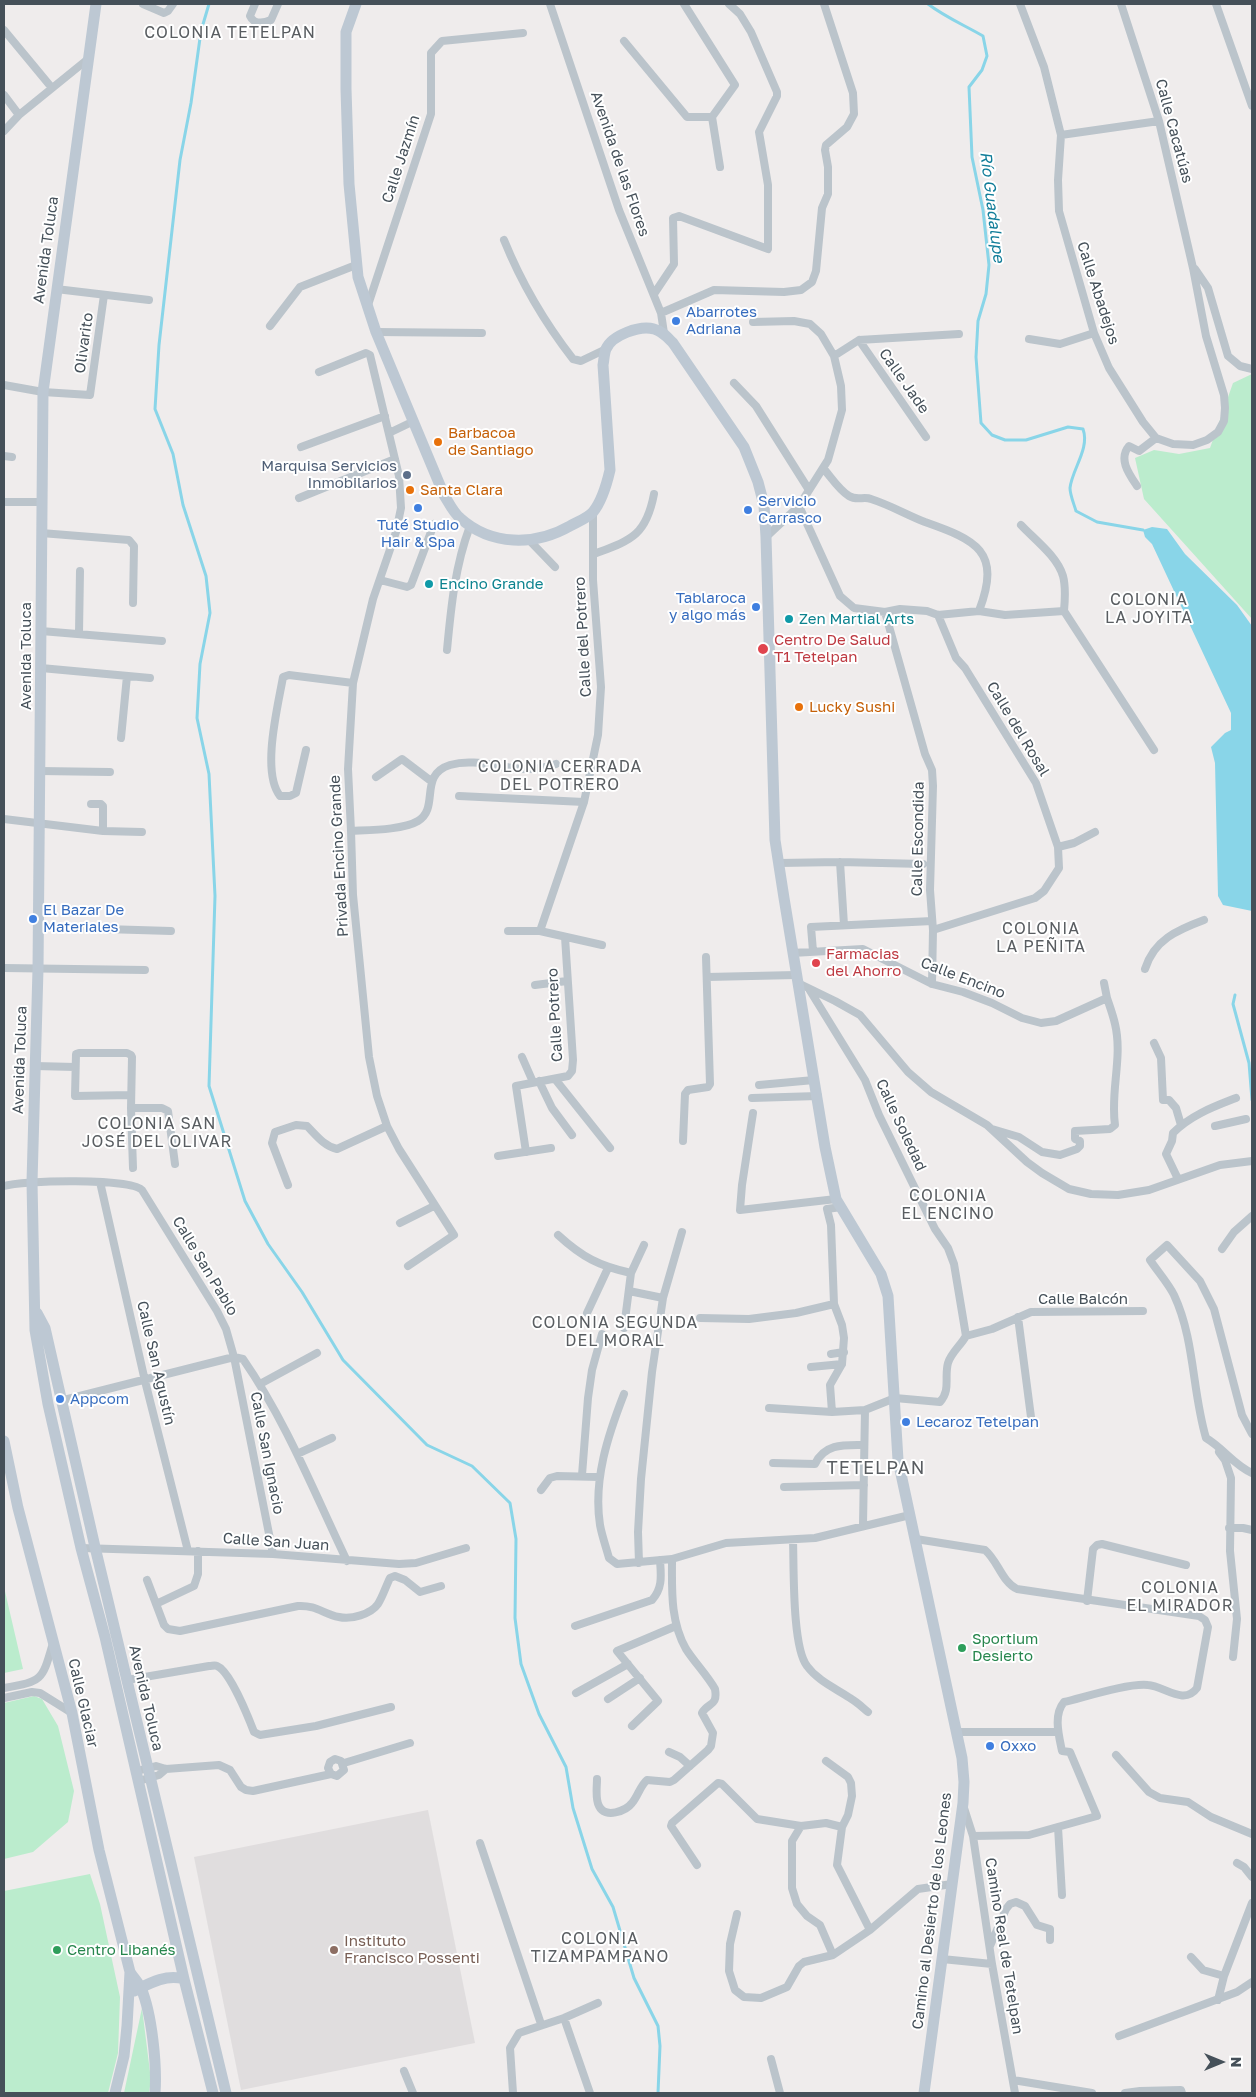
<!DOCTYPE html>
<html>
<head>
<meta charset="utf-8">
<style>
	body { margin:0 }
	#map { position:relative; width:1256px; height:2097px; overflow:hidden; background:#efecec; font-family:"Golos Text",sans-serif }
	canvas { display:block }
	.frame { position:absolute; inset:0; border:5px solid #455059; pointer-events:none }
	.north { position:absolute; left:1196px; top:2037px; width:50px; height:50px; -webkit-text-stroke:4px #fff; paint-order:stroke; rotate:90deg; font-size:14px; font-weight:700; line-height:20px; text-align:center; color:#455059 }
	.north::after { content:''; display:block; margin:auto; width:18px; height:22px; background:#455059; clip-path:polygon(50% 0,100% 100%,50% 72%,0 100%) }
</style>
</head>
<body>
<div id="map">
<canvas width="1256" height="2097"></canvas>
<div class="frame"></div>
<div class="north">N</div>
</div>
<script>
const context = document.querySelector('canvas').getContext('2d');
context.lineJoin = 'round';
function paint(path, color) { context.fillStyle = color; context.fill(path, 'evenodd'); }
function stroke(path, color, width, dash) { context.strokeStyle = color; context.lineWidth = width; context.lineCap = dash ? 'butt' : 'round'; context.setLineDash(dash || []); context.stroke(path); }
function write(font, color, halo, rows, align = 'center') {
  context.font = font + ' "Golos Text",sans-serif'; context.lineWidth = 4; context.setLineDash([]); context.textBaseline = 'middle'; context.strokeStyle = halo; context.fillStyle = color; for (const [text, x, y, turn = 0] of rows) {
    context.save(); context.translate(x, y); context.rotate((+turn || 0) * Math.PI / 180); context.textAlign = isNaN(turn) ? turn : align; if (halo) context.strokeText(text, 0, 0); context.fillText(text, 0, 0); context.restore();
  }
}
paint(new Path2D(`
	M428,1810l47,233 -234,47 -47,-233z`), '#e0ddde');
paint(new Path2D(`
	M1252,374v245l-108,-120 -9,-41 19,-8 25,4 31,-6 23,-65z
	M4,1587l19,82 -19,4z
	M34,1696l8,3 16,27 16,65 -6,31 -35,30 -29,7v-156z
	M90,1874l10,30 20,93 -2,56 -10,40h-104v-202z
	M142,2008l9,72 -2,13h-25z`), '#bbeccd');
paint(new Path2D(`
	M1152,527l15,2 18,25 52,51 15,21v285l-29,-6 -5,-9 -3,-133 -4,-16 14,-14 6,-3v-17l-79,-169 -7,-7 -2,-7z`), '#89d5e8');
stroke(new Path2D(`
	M209,4l-8,27 -10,72 -11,57 -21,185 -4,64 18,45 10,51 23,71 4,37 -10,51 -3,54 12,56 6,122 -6,190 36,115 23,43 34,48 41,68 84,85 45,21 38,37 6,36 -1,79 6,46 18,50 27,53 7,41 19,61 21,38 21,71 24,48 2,20 -2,47
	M928,4c17,13 36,21 55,32l4,20 -5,14 -13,17 3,70 11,53 6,55 -3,29 -8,27 -2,36 5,66 11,12 13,5h21l42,-13 15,2c7,20 -11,40 -13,59 0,7 4,16 6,23l21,11 46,8
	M1235,995l-2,9 16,59 3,37`), '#89d5e8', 3);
stroke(new Path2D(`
	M143,4l21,9 4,-2 5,-7
	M255,4l-5,12c4,9 14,7 21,4l7,-16
	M550,4l69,206 42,103 3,20
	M1020,4l24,63 17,68 -3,45 1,31 35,122 15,35 34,54 13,16 17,6 20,1 14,-5 11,-8 6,-11 1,-13 -1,-13 -18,-59 -13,-68 -34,-147 -38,-117
	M1216,4l36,102
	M4,30l48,58
	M624,41l63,76h25l23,-32 -51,-81
	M4,95l15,20
	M712,117l8,50
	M4,131l15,-16 69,-56
	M1061,135l98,-14
	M504,240c17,42 41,83 69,119l8,2 25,-12
	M1195,269l13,19 20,68 12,10 12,3
	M56,289l93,11
	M654,294l20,-30 -1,-46 6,-2 89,33v-64l-9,-53 18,-36v-4l-26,-60 -11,-18 -11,-10
	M368,305l63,-191v-61l11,-12 81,-8
	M661,313l53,-23 70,2 17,-2 11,-8 4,-11 6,-63 6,-14v-27l-3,-17 1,-5 21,-18 7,-13 -1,-21 -29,-89
	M753,322l41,-1 16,3 11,10 13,22 7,30 1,24 -14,50 -29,46 -33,31
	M270,326l30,-39 56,-22
	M376,332l106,1
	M1029,339l31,5 34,-11
	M859,340l67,97
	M834,356l25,-16 100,-6
	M319,372l47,-19 4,2 29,121 2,32 -5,24 -23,67 -20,84 -5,86 3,62 2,64 16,162 8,39 10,30 12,23 55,86 -46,31
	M734,383l22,23 53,84
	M4,385l39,7 47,3 14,-100
	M389,433l25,-12
	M301,447l84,-31
	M4,456l8,1
	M823,468c8,9 16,22 26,28 8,5 15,0 22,3 19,6 36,16 54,23 51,18 77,29 54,89
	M1137,486c-8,-12 -19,-27 -8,-40l10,5 17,-13
	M299,498l96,-39
	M4,502h38
	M799,506l41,90 14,12 31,4 15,-3 27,2 11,4 41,-4 26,4 59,-4c1,-11 2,-24 -1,-35 -6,-20 -28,-36 -42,-51
	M41,533l88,7 5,6 -1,57
	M529,540l26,27
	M594,554c37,-14 52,-18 60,-60
	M380,580l27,7 4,-2 23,-61
	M1064,611l90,139
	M885,612l40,142 7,16 1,16 -3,104 3,40 -1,54
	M41,631l121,10
	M79,633l1,-62
	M447,650c4,-43 8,-84 23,-124
	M41,668l109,10
	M121,738l6,-62
	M306,750l-10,43 -6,3h-10c-19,-24 -2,-90 3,-119l6,-2 64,8
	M40,771l70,1
	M376,777l26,-18 29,22
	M459,796l125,6
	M91,804h10l2,2v25
	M4,819l99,12 39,1
	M351,831c18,-1 52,-1 67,-10 22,-13 0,-46 32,-56 34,-10 68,14 106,-1
	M1058,847l16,-4 21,-11
	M840,862l4,63
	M779,863l61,-1 83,2
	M38,927l133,4
	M933,930l102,-32 9,-7 15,-23 -1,-21 -22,-64 -71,-115 -9,-10 -18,-43
	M508,931h32l62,14
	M540,931l44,-129 14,-67 3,-48 -8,-107v-67
	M813,951l-2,-24 121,-6
	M792,953l71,-4 69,35 31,8 29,11 30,15 19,5 15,-2 51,-23 -3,-15
	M4,968l141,2
	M1145,969c9,-29 32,-39 59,-49
	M707,977l89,-2
	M798,983l37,18 25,14 48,57 23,20 56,33 40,37 15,11 27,16 22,5 27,1 31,-5 71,-25 32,-4
	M535,985l32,-4
	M809,989l56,91 14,35 56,114 13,19 6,16 12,72
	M1154,1043l7,15 2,42h6l7,8 5,17
	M522,1057l11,25
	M35,1066l40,1
	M555,1079l55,69
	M539,1081l13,27 20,27
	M759,1085l55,-5
	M131,1095l-56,1 1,-42 3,-1h48l4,2 1,2 -1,51h31l6,3 7,53
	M752,1098l66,-2
	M131,1108l2,60
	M753,1113l-11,72 -2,25 96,-11
	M1215,1126l31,-7
	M992,1129l27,8 23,15 18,3 17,-6 3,-3v-5l-5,-2v-8l35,-2 5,-4c-5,-33 8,-68 0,-101 -2,-9 -5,-17 -8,-26
	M683,1141l2,-47 3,-4 20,-3 2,-3 -4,-127
	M526,1152l-10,-66 52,-10 4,-5 1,-11 -8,-123
	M498,1156l53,-8
	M1178,1179l-12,-25 6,-13 1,-8c18,-18 40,-26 63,-35
	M100,1182l45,199 43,170
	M288,1185l-16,-42 3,-11 21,-7 11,1c9,9 17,20 30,23l50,-23
	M4,1186c17,-6 128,-8 138,4l75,121 9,18 8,28 39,197
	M400,1223l34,-17
	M558,1235c24,22 41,31 73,38
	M1222,1249l12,-17 18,-16
	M629,1291l34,7
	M587,1313l21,-45
	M1018,1317l13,100
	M700,1318l49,1 47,-6 38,-9
	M624,1328l7,-55 13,-28
	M966,1336l26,-7 39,-17 112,-1
	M831,1354l13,-2
	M811,1367l31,-3
	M260,1384l57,-31
	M624,1394c-16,41 -31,86 -24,131 2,11 6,22 9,33l8,6 55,-5 54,-16 89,-5 95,-23
	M60,1401l174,-44 9,2c43,62 71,133 104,202
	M769,1408l63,4 33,-2 30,-12 45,4c11,-12 4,-25 8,-39 3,-10 13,-18 18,-27
	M832,1412l-2,-27 12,-21 2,-26 -2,-13 -8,-21 -3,-79 -4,-16 14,-2
	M1252,1434l-10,-19 -28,-106 -14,-28 -33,-36 -17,15c8,12 18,23 24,35 21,45 18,96 32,143 17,10 28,27 46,35
	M1219,1452l6,8 6,18 -1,73 7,68 -4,38
	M297,1454l35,-16
	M773,1463l42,1c10,-21 30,-19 49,-19
	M582,1475l6,-77 4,-28 10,-36
	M784,1487l80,-2
	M541,1490l9,-12 7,-2 43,1
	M863,1525l2,-115
	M1229,1528h14l9,2
	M916,1539l69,11c13,11 17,32 32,39l182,27 6,4 3,7 -11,61c-13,18 -33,-2 -49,-3 -20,-2 -63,12 -84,17 -11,13 -5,34 -2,49l8,1 27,64 -68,19 -56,1
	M793,1540c1,27 -1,107 14,126 11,15 28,22 43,32 7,4 12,9 18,14
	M81,1548l192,6 126,10 17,-1 50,-15
	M639,1563l-1,-31 3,-53 11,-107 11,-74 19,-66
	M147,1580l17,45 4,4 12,2 118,-25c19,-1 25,8 41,11 12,3 32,-3 39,-13 5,-8 8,-18 12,-26l5,-2 10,4 15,12 21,-6
	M1087,1601l6,-52 4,-4 5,-1 84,21
	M156,1604l38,-18 4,-12v-23
	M575,1626l77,-26c11,-12 9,-25 8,-40
	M127,1680l82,-14c3,0 6,-1 8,0 13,5 32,53 37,66l6,3 56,-9 75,-19
	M4,1688c39,-7 38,-7 49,-45
	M576,1693l52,-29
	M4,1698l28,-6 8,1 32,20
	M608,1699l32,-21
	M632,1726l26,-25 -41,-50 59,-25
	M957,1732h101
	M669,1752l11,5 10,9
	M1116,1755l33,37 11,6 28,4 23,15 41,17
	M826,1761l22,16 3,6 1,13 -4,19 -6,12 -5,38 33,65
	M344,1763l66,-20
	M137,1771l19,-5 10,3 53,-4 11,5 11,17 5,3 7,1 78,-17 6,2 7,-6 -3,-9 -6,-2 -5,3 -2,6 3,6
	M597,1779c0,8 -2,20 2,27 6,13 27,5 33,-3 6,-7 8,-17 15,-23l23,2 4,-2 34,-30 3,-4 2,-13 -11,-20c6,-11 16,-6 13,-24 -8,-14 -20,-26 -29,-40 -16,-28 -14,-60 -14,-90
	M139,1781l20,-6 7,-6
	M964,1808l9,28 19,128 23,129
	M1058,1827l4,68
	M480,1843l61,181
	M1237,1863l7,4 8,10
	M697,1865l-26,-39 1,-3 46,-40 4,1 35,35 44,7
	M737,1914l-7,30 -1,27 6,19 9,7 17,1 26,-11 12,-21 5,-4 29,-7 37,-25 48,-41 34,-5
	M990,1946l16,-37 4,-5 6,-2 9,4 12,19 13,4v11
	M833,1955l-13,-30 -13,-9 -10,-12 -5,-16v-47l9,-15 25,-3 16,4
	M1191,1957l12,13 21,6
	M942,1959l50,5
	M1218,2000l6,-24 28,-73
	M564,2018l26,75
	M1119,2036l118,-44 15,-10
	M771,2059l9,34
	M404,2071l9,22
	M1013,2080l79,13
	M513,2093l-3,-45 9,-15 45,-15 34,-15
	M1125,2093l15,-2 41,-1 1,3`), '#bbc4cb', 8);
stroke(new Path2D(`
	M96,4l-53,388 -5,577 -6,213 3,148 13,74 33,144 24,89 79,342 29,114
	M356,4l-10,28v57l3,95 9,93 18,55 68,163c5,8 9,17 16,23 31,28 75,28 110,8 7,-4 18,-8 23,-14 9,-11 14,-29 17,-42l-7,-105c1,-5 1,-11 3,-16 6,-14 34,-24 48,-20 8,2 13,8 19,14l71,104 14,35 6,23 2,32 9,303 9,58 41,249 11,52 45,75 7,22 10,164 64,298 2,24 -1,21 -39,290
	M37,1313l8,15 50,219 131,546
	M4,1441l14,67 54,205 27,137 31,122 -3,54 -3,30 -9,37
	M130,1972c3,5 8,10 11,16 11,26 16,77 14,105
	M134,1991c16,-8 32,-17 50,-12`), '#bdc8d3', 11);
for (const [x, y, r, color] of [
	[676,321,5,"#3f7fe0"],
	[438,442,5,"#e8710a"],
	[407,475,5,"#5c6f8a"],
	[410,490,5,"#e8710a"],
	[418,508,5,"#3f7fe0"],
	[748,510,5,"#3f7fe0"],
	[429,584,5,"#0f9aa8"],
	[756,607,5,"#3f7fe0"],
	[789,619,5,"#0f9aa8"],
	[763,649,6,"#e0444e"],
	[799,707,5,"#e8710a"],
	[33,919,5,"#3f7fe0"],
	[816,963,5,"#e0444e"],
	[60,1399,5,"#3f7fe0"],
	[906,1422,5,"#3f7fe0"],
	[962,1648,5,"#2e9e5b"],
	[990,1746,5,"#3f7fe0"],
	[57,1950,5,"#2e9e5b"],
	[334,1950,5,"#8d6e63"]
]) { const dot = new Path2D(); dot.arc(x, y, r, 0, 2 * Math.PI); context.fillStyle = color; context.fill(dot); stroke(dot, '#fff', 2); }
write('15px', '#455059', '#fff', [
	["Calle Cacatúas",1174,131,75],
	["Calle Jazmín",401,159,-72],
	["Avenida de las Flores",620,164,71],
	["Avenida Toluca",46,250,-82],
	["Calle Abadejos",1098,293,72],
	["Olivarito",84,343,-82],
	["Calle Jade",904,381,55],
	["Calle del Potrero",583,637,-93],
	["Avenida Toluca",26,656,-90],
	["Calle del Rosal",1018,729,59],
	["Calle Escondida",918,839,-89],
	["Privada Encino Grande",339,856,-93],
	["Calle Encino",963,978,21],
	["Calle Potrero",555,1015,-93],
	["Avenida Toluca",20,1060,-88],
	["Calle Soledad",901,1125,65],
	["Calle San Pablo",205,1266,59],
	["Calle Balcón",1083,1299],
	["Calle San Agustín",156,1363,77],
	["Calle San Ignacio",267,1453,79],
	["Calle San Juan",276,1542,4],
	["Avenida Toluca",146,1698,77],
	["Calle Glaciar",83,1703,77],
	["Camino al Desierto de los Leones",932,1911,-83],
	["Camino Real de Tetelpan",1004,1946,81]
]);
write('15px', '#366cbe', '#fff', [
	["Abarrotes",686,312],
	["Adriana",686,329],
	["Servicio",758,501],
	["Carrasco",758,518],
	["Tuté Studio",418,525,"center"],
	["Hair & Spa",418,542,"center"],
	["Tablaroca",746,598,"right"],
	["y algo más",746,615,"right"],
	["El Bazar De",43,910],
	["Materiales",43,927],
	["Appcom",70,1399],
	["Lecaroz Tetelpan",916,1422],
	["Oxxo",1000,1746]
], 'left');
write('15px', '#c56008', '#fff', [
	["Barbacoa",448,433],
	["de Santiago",448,450],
	["Santa Clara",420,490],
	["Lucky Sushi",809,707]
], 'left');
write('15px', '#4e5e75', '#fff', [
	["Marquisa Servicios",397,466],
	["Inmobilarios",397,483]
], 'right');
write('15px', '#0d838f', '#fff', [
	["Encino Grande",439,584],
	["Zen Martial Arts",799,619]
], 'left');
write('15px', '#be3a42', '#fff', [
	["Centro De Salud",774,640],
	["T1 Tetelpan",774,657],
	["Farmacias",826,954],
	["del Ahorro",826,971]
], 'left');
write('15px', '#27864d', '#fff', [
	["Sportium",972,1639],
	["Desierto",972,1656],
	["Centro Libanés",67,1950]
], 'left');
write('15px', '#785e54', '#fff', [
	["Instituto",344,1941],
	["Francisco Possenti",344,1958]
], 'left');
context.letterSpacing = '1px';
write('16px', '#595d61', '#fff', [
	["COLONIA TETELPAN",230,33],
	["COLONIA",1149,600],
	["LA JOYITA",1149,618],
	["COLONIA CERRADA",560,767],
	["DEL POTRERO",560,785],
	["COLONIA",1041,929],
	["LA PEÑITA",1041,947],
	["COLONIA SAN",157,1124],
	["JOSÉ DEL OLIVAR",157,1142],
	["COLONIA",948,1196],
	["EL ENCINO",948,1214],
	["COLONIA SEGUNDA",615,1323],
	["DEL MORAL",615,1341],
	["COLONIA",1180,1588],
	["EL MIRADOR",1180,1606],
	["COLONIA",600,1939],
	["TIZAMPAMPANO",600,1957]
]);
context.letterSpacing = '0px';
write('italic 16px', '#117d99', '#fff', [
	["Río Guadalupe",992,207,83]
]);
context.letterSpacing = '1px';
write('18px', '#595d61', '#fff', [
	["TETELPAN",876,1468]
]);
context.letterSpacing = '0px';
</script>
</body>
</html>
